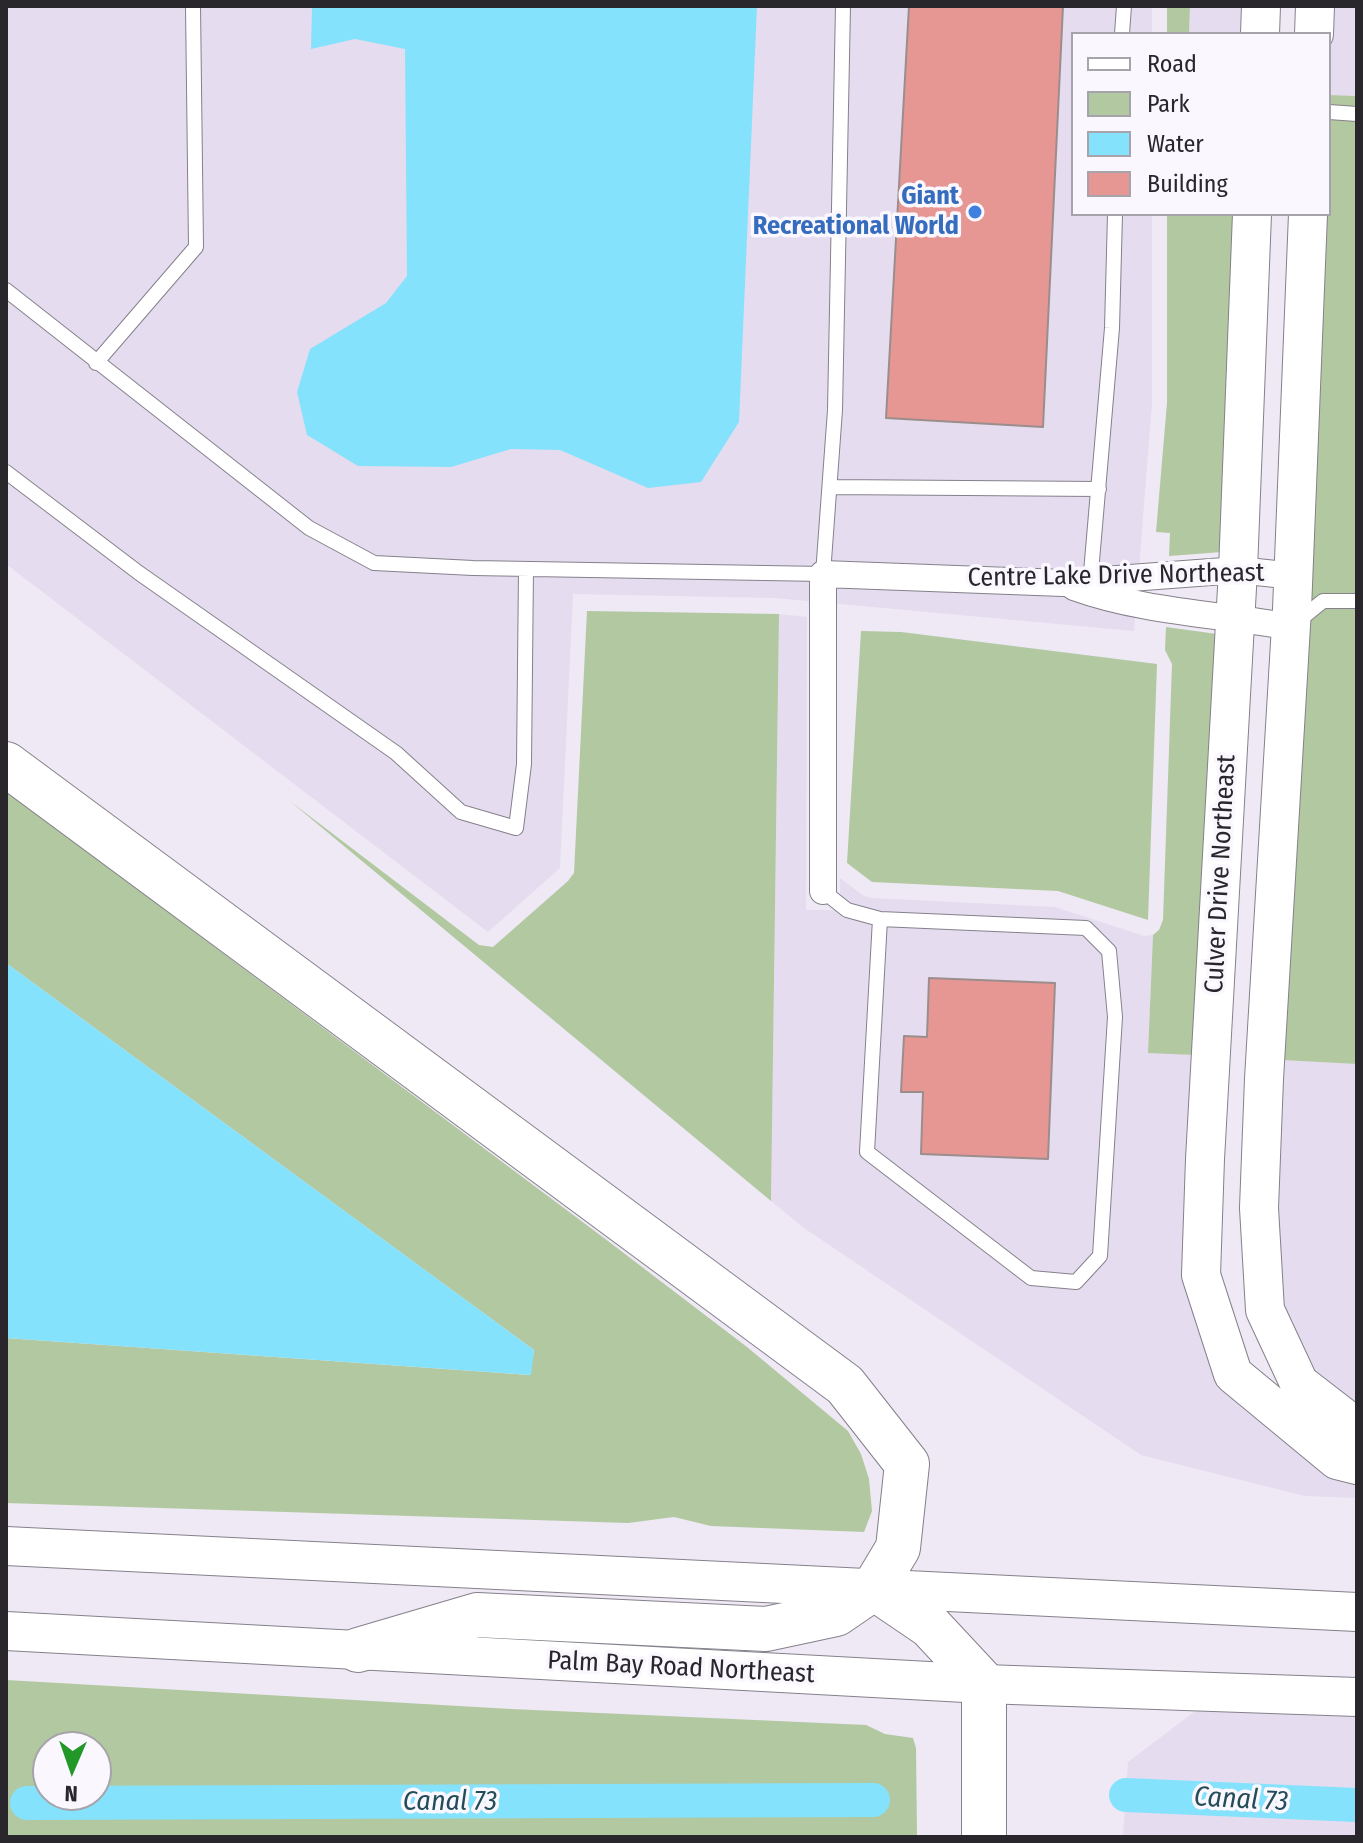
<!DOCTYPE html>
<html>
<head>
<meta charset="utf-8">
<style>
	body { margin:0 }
	#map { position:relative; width:1363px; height:1843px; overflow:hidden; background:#eee9f4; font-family:"Fira Sans Condensed",sans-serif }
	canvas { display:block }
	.frame { position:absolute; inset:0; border:8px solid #29272c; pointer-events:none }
	.legend { position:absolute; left:1071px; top:32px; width:260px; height:184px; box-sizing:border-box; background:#faf7fe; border:2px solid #a6a4aa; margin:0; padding:10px 14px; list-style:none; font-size:24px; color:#29272c }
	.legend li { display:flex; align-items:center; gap:16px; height:40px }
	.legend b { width:40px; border:2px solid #a6a4aa }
	.north { position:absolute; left:32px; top:1731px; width:80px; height:80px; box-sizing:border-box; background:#faf7fe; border:2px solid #a6a4aa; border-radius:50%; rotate:182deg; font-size:22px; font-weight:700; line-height:32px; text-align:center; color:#29272c }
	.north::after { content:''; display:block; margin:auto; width:28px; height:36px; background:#229829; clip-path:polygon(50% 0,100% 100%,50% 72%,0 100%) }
</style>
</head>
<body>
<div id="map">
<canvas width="1363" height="1843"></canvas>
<div class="frame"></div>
<ul class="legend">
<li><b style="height:10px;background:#fff"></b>Road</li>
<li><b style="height:22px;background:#b1c8a0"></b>Park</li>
<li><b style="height:22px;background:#85e2fc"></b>Water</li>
<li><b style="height:22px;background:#e69794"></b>Building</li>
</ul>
<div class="north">N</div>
</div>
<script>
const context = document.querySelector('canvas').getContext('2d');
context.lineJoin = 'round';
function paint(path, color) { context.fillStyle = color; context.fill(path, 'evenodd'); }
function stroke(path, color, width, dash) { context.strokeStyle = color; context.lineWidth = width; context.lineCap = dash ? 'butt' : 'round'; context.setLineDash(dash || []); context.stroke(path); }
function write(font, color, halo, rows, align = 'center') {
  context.font = font + ' "Fira Sans Condensed",sans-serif'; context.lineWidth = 7; context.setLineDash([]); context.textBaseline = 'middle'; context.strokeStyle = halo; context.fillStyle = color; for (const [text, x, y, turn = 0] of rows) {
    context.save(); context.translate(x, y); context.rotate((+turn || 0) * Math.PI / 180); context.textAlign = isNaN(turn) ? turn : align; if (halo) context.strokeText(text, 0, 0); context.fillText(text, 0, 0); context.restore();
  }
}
paint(new Path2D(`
	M6,6h1146v28h-79v180h79v189l-18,228 -359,-33 -202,-4 -13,274 -72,64 -482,-368z
	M1190,6h55l-2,28h-54z
	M1332,6h25v90l-28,-1z
	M779,614l28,3 -1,293h34v-32l24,18 8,2 183,9 89,29 9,-1 -5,117 47,3 -11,219 149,204 24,6v14l-52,-2 -164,-41 -337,-227 -33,-27z
	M1282,1060l75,4v341l-45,-36 -30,-64 -7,-97z
	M1357,1697v140h-234l5,-75 70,-53z`), '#e5dcef');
paint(new Path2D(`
	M1167,6h23l-1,28h-22z
	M1329,95l28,1v968l-75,-4 43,-846h4z
	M1167,214h68l-13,338 -53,4 1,-23 -14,-1 11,-129z
	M587,611l192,3 -8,587 -480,-399 188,143 14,2 75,-66 6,-8z
	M1166,627l51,7 -22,421 -47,-2 5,-118 6,-5 4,-10 9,-256 -7,-14z
	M861,631l40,1 256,32 -9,256 -90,-29 -186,-9 -25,-19z
	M6,791l598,447 143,109 101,84 13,23 8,25 3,32 -8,21 -153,-6 -37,-9 -46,6 -622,-20v-165l524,37 4,-25 -528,-387z
	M6,1680l505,29 355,16 19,9 28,4 3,10 1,89h-911zM48,1747h48v48h-48z`), '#b1c8a0');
paint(new Path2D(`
	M312,6h445l-18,416 -38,60 -53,6 -88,-38 -49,-1 -60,18 -93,-1 -51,-31 -10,-43 13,-43 76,-46 21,-27 -2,-227 -50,-10 -44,10z
	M6,963l528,387 -3,25 -525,-37z`), '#85e2fc');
stroke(new Path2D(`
	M1126,1795l231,10
	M27,1803l846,-3`), '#85e2fc', 34);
const building = new Path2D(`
	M909,6h154l-20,421 -157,-9z
	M929,978l126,5 -7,176 -127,-5 2,-62h-22l3,-56 23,1z`);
paint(building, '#e69794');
stroke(building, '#9b8d8c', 2);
const lane = new Path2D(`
	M1122,34l2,-28
	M1329,112l28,2
	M6,290l303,238 65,35 99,5 350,6 12,-164 8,-404
	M96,363l100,-116 -3,-241
	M6,472l133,101 257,180 65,59 55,16 8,-64 2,-195
	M831,487l268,2
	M1090,584l22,-256 3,-114
	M1297,622l26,-21h34
	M823,891l24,19 33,9 206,9 23,23 6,66 -15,239 -24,26 -45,-4 -164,-126 13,-233`);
const street = new Path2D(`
	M1074,587c69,25 145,27 217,40
	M823,891v-317l240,9 175,-13 56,6`);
const secondary = new Path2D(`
	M1260,34l1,-28
	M1314,34l1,-28
	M1252,214l-14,356 -33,589 -4,116 32,99 104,86 20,5
	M1308,214l-16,395 -28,470 -5,129 6,102 34,73 58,45
	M6,1546l1351,66
	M6,1631l978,53 373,13`);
const highway = new Path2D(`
	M6,764l839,621 62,79 -9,84 -24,40 -38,26 -70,15 -289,-14 -119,35
	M874,1588l56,38 54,58v153`);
stroke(lane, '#85808b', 16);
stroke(street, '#85808b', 28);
stroke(secondary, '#85808b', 40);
stroke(highway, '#85808b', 46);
stroke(lane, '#fff', 14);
stroke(street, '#fff', 26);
stroke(secondary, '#fff', 38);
stroke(highway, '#fff', 44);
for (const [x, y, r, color] of [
	[975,212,8,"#3f7fe0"]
]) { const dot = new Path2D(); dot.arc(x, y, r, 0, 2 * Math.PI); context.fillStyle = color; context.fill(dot); stroke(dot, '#faf7fe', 3); }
write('bold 26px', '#366cbe', '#faf7fe', [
	["Giant",959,197],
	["Recreational World",959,227]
], 'right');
write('26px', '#29272c', '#faf7fe', [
	["Centre Lake Drive Northeast",1116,576,-1],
	["Culver Drive Northeast",1221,874,-87],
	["Palm Bay Road Northeast",681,1668,3]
]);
write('italic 28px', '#234d58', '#faf7fe', [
	["Canal 73",1241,1800,3],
	["Canal 73",450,1802]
]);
</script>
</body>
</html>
